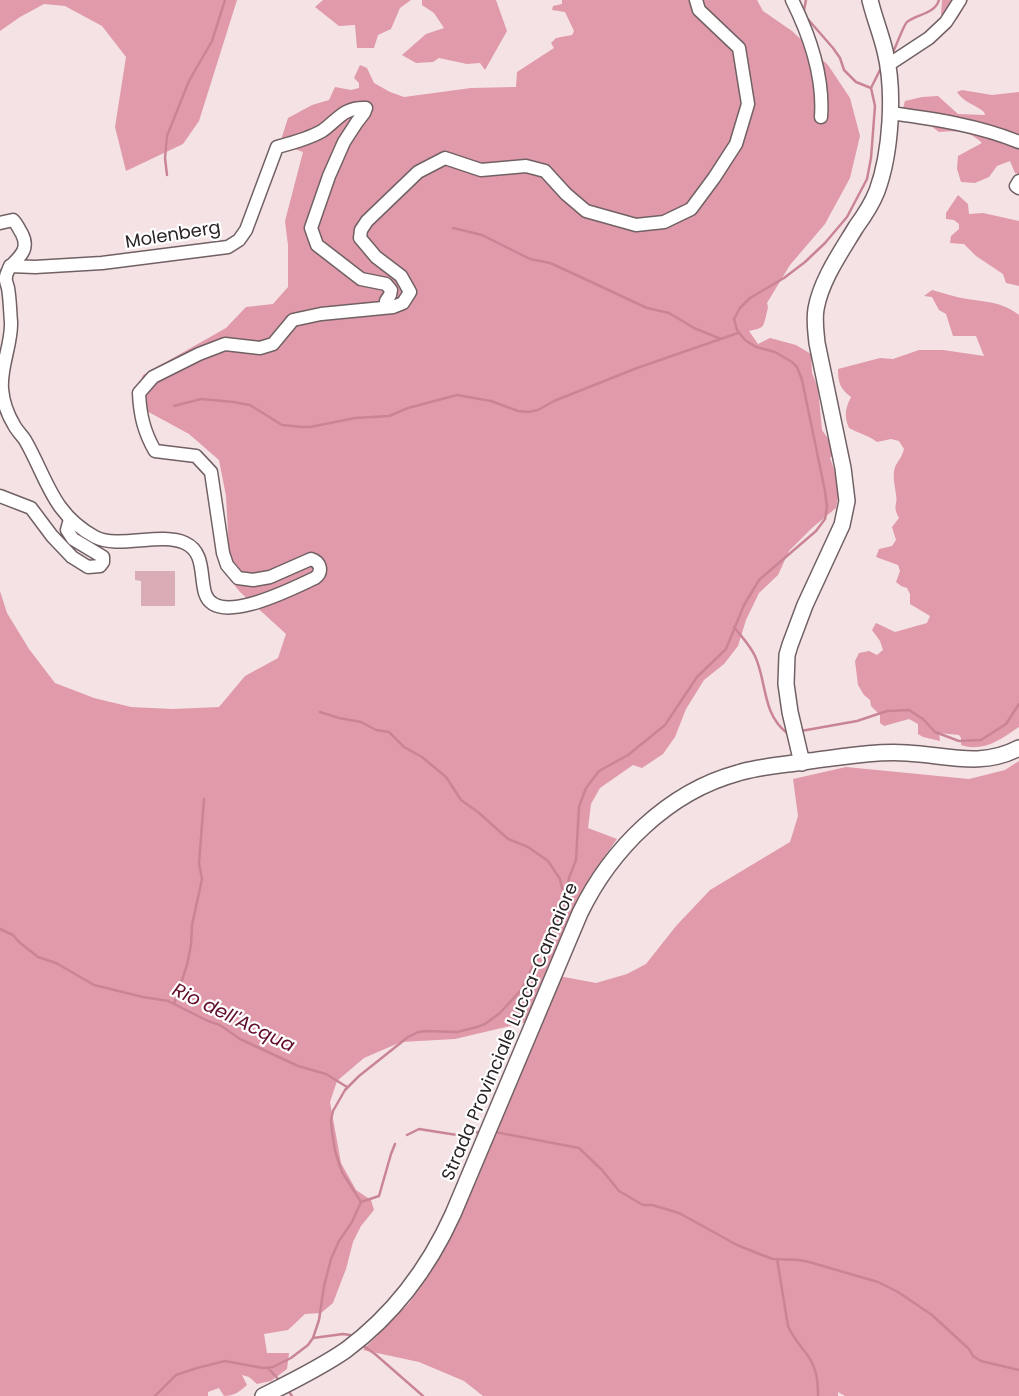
<!DOCTYPE html>
<html>
<head>
<meta charset="utf-8">
<style>
	body { margin:0 }
	canvas { display:block; background:#f4e2e5 }
</style>
</head>
<body>
<canvas width="1019" height="1396"></canvas>
<script>
const context = document.querySelector('canvas').getContext('2d');
context.lineJoin = 'round';
function paint(path, color) { context.fillStyle = color; context.fill(path, 'evenodd'); }
function stroke(path, color, width, dash) { context.strokeStyle = color; context.lineWidth = width; context.lineCap = dash ? 'butt' : 'round'; context.setLineDash(dash || []); context.stroke(path); }
function write(font, color, halo, rows, align = 'center') {
  context.font = font + ' Poppins,sans-serif'; context.lineWidth = 4.5; context.setLineDash([]); context.textBaseline = 'middle'; context.strokeStyle = halo; context.fillStyle = color; for (const [text, x, y, turn = 0] of rows) {
    context.save(); context.translate(x, y); context.rotate((+turn || 0) * Math.PI / 180); context.textAlign = isNaN(turn) ? turn : align; if (halo) context.strokeText(text, 0, 0); context.fillText(text, 0, 0); context.restore();
  }
}
paint(new Path2D(`
	M135,571h40v35h-34v-25l-6,-1z`), '#daadb6');
paint(new Path2D(`
	M0,0h237l-38,121 -16,23 -57,27 -11,-44 11,-70 -24,-31 -37,-20 -21,-2 -24,13 -20,14z
	M323,0h88l-11,8 -9,21 -13,6 -4,13h-17l-2,-23 -16,1 -24,-19z
	M422,0h74l11,31 -22,39 -5,-7 -13,1 -28,-6 -6,4 -17,1 -14,-8 24,-21 18,-6 -10,-15 -12,-8z
	M562,0h131l43,49 9,55 -12,39 -44,64 -26,13 -27,2 -49,-13 -41,-40 -64,-2 -37,-12 -86,75 40,47 8,15 -14,12v-15l-30,-12 -44,-33 -6,-16 18,-51 38,-68 -89,34 8,-25 24,-13 17,-5 6,-13 16,3 8,-2v-5l-5,-5 6,-13 7,3 7,15 16,9 14,5 67,-9 45,-1 1,-15 37,-24 -3,-5 5,-5 16,-3 2,-4 -9,-19 -13,-2 1,-4 9,-2z
	M700,0h57l6,11 29,20 36,34 22,33 10,38 -10,42 -25,46 -35,41 -23,38c2,6 0,7 -1,13 -3,13 -4,12 -17,15l9,13 12,-6 26,7 15,9 1,19 6,15 4,42 9,13 2,11 -3,4 10,28 -4,22 -24,20 -23,23 -11,24 -19,18 -13,27 -8,26 -14,18 -20,16 -18,29 -11,28 -12,17 -21,14 -9,-3 -33,23 -9,16 -3,24 29,11 -27,38 -63,145 -72,17 -54,3 -37,16 -27,23 -7,21 11,61 15,27 15,10 3,10 -13,16 -8,16 -7,27 -13,34 -12,10 -16,1 -17,16 -24,4 3,19h22l-2,16 -16,12 -14,3 -8,-7 -7,-2 5,10c-8,7 -13,11 -23,11l-5,-8 -11,4v4h-208v-805l7,22 22,36 26,34 39,15 37,9 41,2 47,-2 26,-31 33,-18 8,-24 -46,-42 -16,-20 5,-21 -3,-55 -7,-36 -30,-26 -57,-31 11,-28 83,-47 20,-21 27,-3 15,-17v-42l-3,-24 18,-69 -11,-4 66,-37 -49,117 6,19 70,39 8,24 21,-18 -50,-55 1,-5 55,-57 26,-13 80,8 17,4 20,23 72,31 58,-16 58,-108 -9,-58 -40,-38z
	M942,0h26l-10,18 -7,6 -10,-9z
	M962,90l30,5 27,-3v82l-4,-1 -5,-12 -13,5 -8,11 -14,6 -14,-1 -4,-13 1,-13 24,-13c-11,-12 -27,-13 -43,-11l-28,-21 -8,-3 2,-7 17,-4 16,-1 20,18 27,1 -1,-3c-8,-7 -21,-10 -27,-20z
	M958,195l10,9 1,10 14,-1 36,8v65l-13,-3 -3,-9 -27,-18 -12,-12 -14,-1 1,-7 8,-7v-5l-5,-4 -8,-1v-6z
	M932,290c12,3 23,7 35,9 19,3 36,3 52,16v412c-18,12 -36,26 -58,18v-7l-2,-3 -20,-2 1,8 -17,-4 -5,-3v-10l-9,-5 -25,7 -4,-3v-8l-9,-9 -1,-6 -6,-5 -6,-10 -3,-24 4,-8 10,-2 8,4 6,-5 -3,-9 -8,-11 4,-7 19,9 32,-9 3,-7 -20,-12v-10l-3,-6 -6,-2 -5,-4 4,-11 -2,-6 -22,-8 3,-8 13,-3 4,-6 -4,-13 7,-9c-7,-13 -1,-13 -3,-23 -1,-9 -4,-19 -1,-28 3,-6 7,-10 9,-18l-5,-8 -8,-2 -14,3c-7,-6 -19,-9 -28,-14 -5,-12 -4,-19 2,-31 -11,-8 -13,-15 -13,-28l42,-11 13,1 26,-9h24l41,6 -8,-20h-23l-7,-22 -7,-4 -7,-13 -8,-1z
	M1019,761v635h-174l-7,-4v4h-355l-19,-15 -45,-19 -56,-12 46,-47 20,-28 31,-58 69,-161 30,-80 37,7 31,-9 19,-10 30,-38 34,-36 80,-48 8,-26 -5,-37 53,-12 123,12 36,-9z`), '#e09aa9');
stroke(new Path2D(`
	M806,0l-2,10 2,7 27,31 7,10 4,12 12,12 15,6
	M892,54c4,-7 12,-30 15,-32 10,-8 28,-8 32,-22
	M167,175l-2,-17 2,-22 22,-55 23,-40 13,-41
	M453,228l29,7 48,24 20,4 22,10 75,35 22,5 25,15 27,11
	M174,406l27,-7 32,3 17,3 32,20 19,2h9l45,-9 34,-2 19,-8 49,-13 34,6 27,10 10,1 10,-2 16,-9 83,-33 101,-35
	M734,627c7,9 16,18 21,29 12,26 7,58 32,77
	M320,712l19,6 22,4 15,8 13,2 15,15 18,10 24,20 15,23 17,12 30,27 20,8 20,14 12,18 5,21
	M801,731l56,-10 30,-10 22,-1 14,9 12,13 24,9 22,-1 25,-16 13,-20
	M0,929l13,6 6,7 19,15 18,6 38,22 49,12 25,4 40,20 12,4 20,14 58,27 28,8 21,13
	M174,1004l13,-39 4,-20 1,-20 10,-46 -3,-16 5,-64
	M495,1132l84,16 23,22 17,21 24,14h9l27,8 58,32 25,10 11,4 26,1 10,2 69,20 20,10 34,23 37,34 4,7 8,5 38,9
	M407,1135l12,-6 38,6 22,-3
	M361,1202l-19,-30 -7,-21 -3,-20 -1,-11 2,-9 12,-21 14,-14 49,-39 10,-5 8,-1 31,1 20,-5 8,-3 15,-11 21,-23 25,-50 18,-31 5,-31 7,-18 3,-53 7,-19 13,-17 29,-16 37,-30 32,-48 29,-28 18,-44 15,-25 57,-49 9,-12 2,-12 -2,-16 -23,-111 -5,-13 -5,-5 -17,-10 -19,-5 -11,-7 -8,-10 -3,-11 6,-11 10,-10 34,-20 21,-16 20,-19 22,-26 20,-38 4,-21 4,-52 -4,-18 11,-22
	M361,1202l18,-6 12,-42 4,-10
	M777,1259l11,67c5,12 13,20 20,30 9,13 10,26 10,40
	M313,1338l30,-4 7,1
	M362,1345l13,9 48,42
	M268,1368l12,13
	M287,1389l5,7
	M155,1396l21,-21 21,-7 28,-7 38,7 10,-1 18,-9 17,-13 5,-7 6,-18 5,-34 7,-27 8,-18 13,-19 9,-20`), '#ca8595', 2.5);
const minor = new Path2D(`
	M792,0c18,36 32,76 29,117
	M888,65l41,-27 17,-16 14,-22
	M891,113c43,6 87,12 128,29
	M1019,181l-3,5 3,2
	M0,223l13,-3c4,4 6,9 9,14 8,16 -3,23 -13,34
	M393,307l-7,-6 4,-6 1,-5 -5,-6 -25,-5 -44,-34 -6,-17 18,-52 15,-34 13,-20 7,-9 2,-5c-23,-1 -28,12 -44,23 -14,8 -30,12 -45,16l-31,83 -7,10 -11,7 -126,16 -67,4 -25,-1c-1,4 -4,7 -4,11 -1,3 1,7 2,11 2,11 2,23 3,34 1,22 -11,45 -9,67 1,12 6,26 12,36 3,6 8,10 11,15 22,38 27,74 70,97 23,12 66,-5 90,6 20,9 15,33 20,50 11,36 90,-6 110,-15 8,-6 6,-16 -4,-19l-41,18 -17,3 -15,-2 -11,-13 -4,-12 -12,-81 -15,-16 -41,-5c-11,-19 -15,-36 -16,-58l14,-16 46,-23 26,-10 35,4 13,-4 20,-24 28,-6 72,-7 10,-4 7,-11 -9,-16 -25,-19 -16,-19 1,-8 6,-9 51,-49 27,-14 36,12 45,-4 19,5 21,23 20,17 50,14 28,-3 27,-13 23,-31 22,-34 12,-40 -9,-56 -40,-38 -3,-10
	M0,496l31,12 21,28 20,21 16,10 12,-1 3,-4v-5l-30,-18 -6,-9 3,-11`);
const major = new Path2D(`
	M802,763l-12,-51 -4,-28 1,-29 3,-10 15,-40 37,-80 5,-24 -4,-33 -26,-125c-1,-11 -3,-22 -1,-34 5,-29 25,-57 40,-82 8,-11 16,-23 21,-36 14,-38 18,-100 8,-140 -4,-17 -11,-34 -15,-51
	M263,1396c28,-14 57,-28 83,-46 47,-35 83,-83 107,-136l127,-301c31,-64 88,-121 158,-140 23,-7 47,-8 71,-12 33,-4 65,-10 98,-8 40,2 74,15 112,-5`);
stroke(minor, '#716164', 15);
stroke(major, '#716164', 18);
stroke(minor, '#fff', 12);
stroke(major, '#fff', 15);
write('18px', '#2a2325', '#fff', [
	["Molenberg",173,236,-9],
	["Strada Provinciale Lucca-Camaiore",511,1032,-67]
]);
write('italic 19px', '#620f2e', '#fff', [
	["Rio dell'Acqua",233,1019,26]
]);
</script>
</body>
</html>
